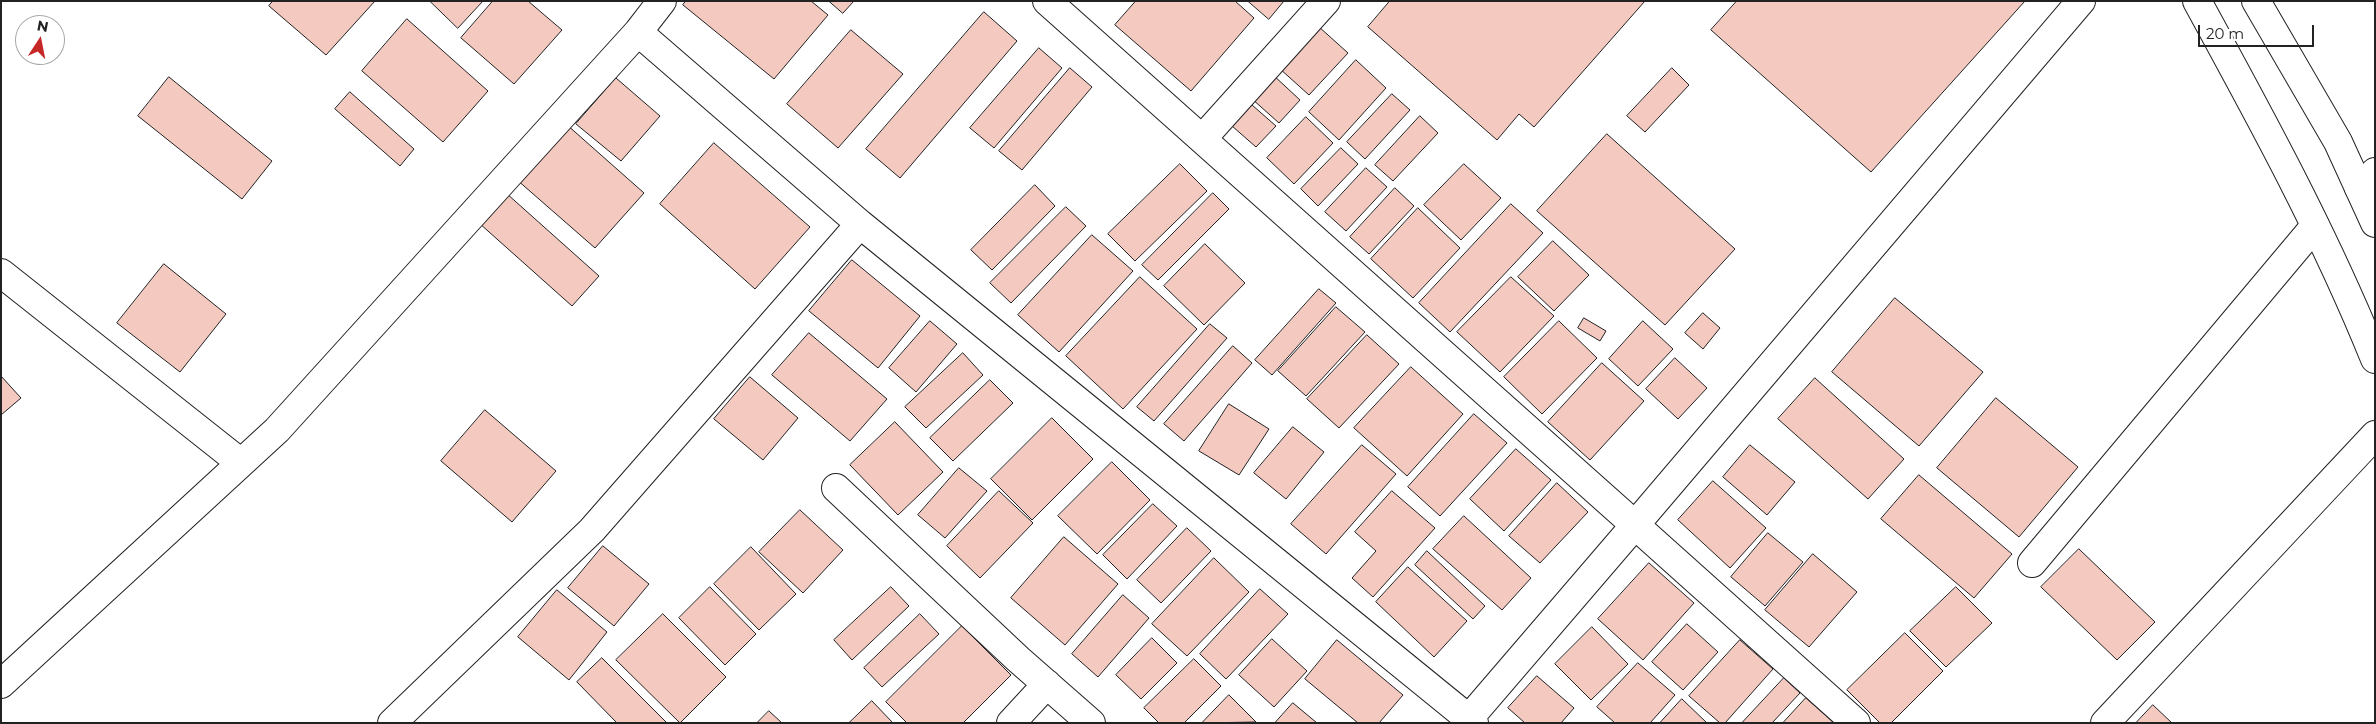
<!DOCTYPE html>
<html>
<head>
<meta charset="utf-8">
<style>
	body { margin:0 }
	#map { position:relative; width:2376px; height:724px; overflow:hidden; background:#fff; font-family:Montserrat,sans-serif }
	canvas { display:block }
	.frame { position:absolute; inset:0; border:2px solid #222; pointer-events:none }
	.north { position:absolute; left:15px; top:15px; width:50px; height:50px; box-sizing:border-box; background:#fff; border:1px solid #a7a7a7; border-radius:50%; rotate:11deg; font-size:14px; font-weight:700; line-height:20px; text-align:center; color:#222 }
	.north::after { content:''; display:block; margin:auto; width:18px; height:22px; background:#c62828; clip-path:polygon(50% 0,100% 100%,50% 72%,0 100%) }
	.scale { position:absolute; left:2198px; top:25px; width:116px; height:22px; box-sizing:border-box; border:2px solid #222; border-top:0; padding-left:6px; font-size:15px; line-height:18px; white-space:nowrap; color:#222; -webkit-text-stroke:4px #fff; paint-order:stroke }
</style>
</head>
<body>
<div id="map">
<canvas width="2376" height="724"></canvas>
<div class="frame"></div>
<div class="north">N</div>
<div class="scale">20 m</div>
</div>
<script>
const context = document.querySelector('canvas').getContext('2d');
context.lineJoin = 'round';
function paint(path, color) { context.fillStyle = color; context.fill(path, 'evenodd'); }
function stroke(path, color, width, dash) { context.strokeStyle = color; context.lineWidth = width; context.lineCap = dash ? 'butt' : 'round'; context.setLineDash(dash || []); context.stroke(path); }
const building = new Path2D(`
	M273,1h102l-49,54 -57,-49z
	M430,1h53l-25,27z
	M493,1h35l34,29 -48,54 -53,-46z
	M686,1h125l17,14 -54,64 -91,-74z
	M829,1h25l-11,12z
	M1136,1h99l19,17 -63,73 -76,-66z
	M1248,1h36l-15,18z
	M1390,1h255l-111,126 -15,-13 -22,26 -129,-113z
	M1737,1h288l-154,171 -160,-142z
	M984,12l33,29 -117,137 -34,-29z
	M407,19l81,72 -45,51 -81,-71z
	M1318,26l30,27 -39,42 -30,-27z
	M851,30l52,44 -65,74 -51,-44z
	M1039,48l23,20 -68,80 -24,-20z
	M1356,60l30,28 -47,52 -30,-28z
	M1070,68l22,19 -70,83 -23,-19z
	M1672,68l17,17 -44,47 -18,-16z
	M1272,74l28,26 -21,23 -28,-25z
	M169,77l103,84 -30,38 -104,-83z
	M616,78l44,38 -39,45 -45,-37z
	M350,92l64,57 -14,17 -65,-57z
	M1392,94l18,16 -45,49 -18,-17z
	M1252,105l24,21 -20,21 -24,-21z
	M1420,116l18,17 -45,48 -18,-16z
	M1306,117l27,26 -39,41 -27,-26z
	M566,124l78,69 -49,55 -79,-69z
	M1607,134l128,115 -70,76 -128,-114z
	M714,143l96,84 -55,62 -95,-85z
	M1341,148l17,16 -40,42 -17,-17z
	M1180,164l27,27 -72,70 -27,-27z
	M1464,164l37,34 -40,42 -37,-35z
	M1366,168l21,19 -41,44 -21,-19z
	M1035,185l20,21 -63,64 -21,-20z
	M1395,188l19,18 -45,48 -19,-17z
	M506,193l93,83 -27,30 -93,-83z
	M1213,193l16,16 -71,71 -16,-15z
	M1511,204l32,29 -93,99 -31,-29z
	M1066,207l20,19 -75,77 -21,-20z
	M1418,208l42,40 -47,50 -42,-39z
	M1092,235l41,36 -74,81 -41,-37z
	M1553,241l36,34 -35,36 -36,-34z
	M1205,244l40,39 -41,42 -40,-39z
	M852,260l68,56 -42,52 -69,-57z
	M164,264l62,50 -46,58 -63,-49z
	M1140,277l57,52 -74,80 -57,-53z
	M1511,277l43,39 -54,56 -43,-40z
	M1319,289l17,14 -64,72 -17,-15z
	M1895,298l88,74 -64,74 -87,-74z
	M1336,307l29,25 -59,64 -28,-25z
	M1703,313l17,15 -17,21 -18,-16z
	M1584,318l22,13 -6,10 -22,-13z
	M930,321l27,23 -41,48 -27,-24z
	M1559,321l38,37 -55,56 -38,-37z
	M1643,321l30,28 -35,37 -29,-27z
	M1210,324l17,14 -73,83 -17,-14z
	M809,333l78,66 -37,42 -78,-66z
	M1367,335l32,29 -60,64 -32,-29z
	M1233,346l19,17 -68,78 -20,-17z
	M963,353l20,22 -57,53 -21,-21z
	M1675,358l32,30 -29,31 -32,-30z
	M1602,363l42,38 -54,59 -42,-38z
	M1411,367l52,47 -56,62 -53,-48z
	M1,376l20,22 -20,17z
	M750,377l48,41 -35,42 -49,-41z
	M1815,378l89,81 -36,40 -90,-80z
	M990,380l23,23 -60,58 -23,-23z
	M1996,398l82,69 -59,70 -82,-69z
	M1229,404l40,25 -30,46 -40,-24z
	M485,410l71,61 -44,51 -71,-61z
	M1474,414l33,29 -67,73 -32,-29z
	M1052,418l41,41 -61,61 -41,-41z
	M895,422l48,50 -45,43 -48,-50z
	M1293,427l31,25 -38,47 -32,-26z
	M1362,445l34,29 -70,80 -35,-30z
	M1750,445l45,37 -28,33 -44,-38z
	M1516,449l35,31 -47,51 -34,-32z
	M1112,462l38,38 -53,54 -39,-38z
	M959,468l28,23 -42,47 -27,-23z
	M1919,475l93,79 -38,44 -93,-79z
	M1713,481l53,47 -36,40 -52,-48z
	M1557,483l31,29 -48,51 -31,-27z
	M999,491l34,32 -53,55 -33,-32z
	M1392,491l43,37 -62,69 -21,-19 24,-27 -21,-19z
	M1153,504l24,22 -50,53 -24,-24z
	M800,510l43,40 -40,43 -44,-41z
	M1464,516l67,62 -29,32 -69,-61z
	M1187,528l24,23 -50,52 -24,-23z
	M1768,533l35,29 -38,44 -34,-29z
	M1064,537l54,47 -53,61 -54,-47z
	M603,546l46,38 -35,42 -46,-38z
	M751,547l45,47 -37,36 -45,-46z
	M2079,549l76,73 -38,38 -76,-73z
	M1427,551l58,55 -12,13 -58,-54z
	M1813,554l44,38 -48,55 -44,-37z
	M1214,558l35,34 -62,64 -35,-32z
	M1649,563l45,40 -51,57 -45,-41z
	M1408,567l59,54 -33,36 -58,-55z
	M710,587l46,47 -31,31 -46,-47z
	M891,587l18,19 -57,54 -18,-20z
	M1956,587l36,36 -46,44 -36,-36z
	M1260,589l28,25 -62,65 -26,-25z
	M557,590l50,42 -38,48 -51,-43z
	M1123,595l26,23 -51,59 -26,-23z
	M663,614l63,63 -46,46 -64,-63z
	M920,614l19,20 -57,53 -18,-19z
	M1687,624l31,28 -35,38 -31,-28z
	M962,626l49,49 -48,48h-56l-21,-21z
	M1592,627l36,37 -37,36 -36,-36z
	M1905,633l38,38 -52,52h-11l-33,-33z
	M1152,638l25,25 -36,36 -25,-24z
	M1272,639l35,32 -33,36 -35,-32z
	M1337,640l66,55 -24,28h-21l-53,-44z
	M1740,640l33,29 -48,54h-5l-31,-27z
	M602,658l65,65h-50l-40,-41z
	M1194,659l27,27 -37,37h-25l-15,-15z
	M1638,663l37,32 -25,28h-35l-18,-16z
	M1537,676l37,32 -13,15h-36l-17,-15z
	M1784,678l16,15 -28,30h-30z
	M1229,695l27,27 -54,1z
	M1806,698l28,25h-51z
	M1682,699l25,24h-47z
	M872,701l21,22h-44z
	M1293,703l24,20h-42z
	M2153,705l19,18h-36z
	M769,711l13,12h-25z`);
paint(building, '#f3c9c0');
stroke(building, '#222', 1);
const minor = new Path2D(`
	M1047,1l588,524 446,-524
	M638,32l222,192 614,499
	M1202,139l124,-138
	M2359,188l16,-16
	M1,273l240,190
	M836,488l182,171 73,64
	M2032,563l283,-337
	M1,684l276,-254 361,-398 24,-31
	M392,723l200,-193 268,-306
	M1011,723l36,-39
	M1465,723l170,-198 221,198
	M2105,723l270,-288`);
const trunk = new Path2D(`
	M2197,1c64,117 128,234 178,358
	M2256,1l82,141 37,81`);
stroke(minor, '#222', 30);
stroke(trunk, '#222', 30);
stroke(minor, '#fff', 28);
stroke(trunk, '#fff', 28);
</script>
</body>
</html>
